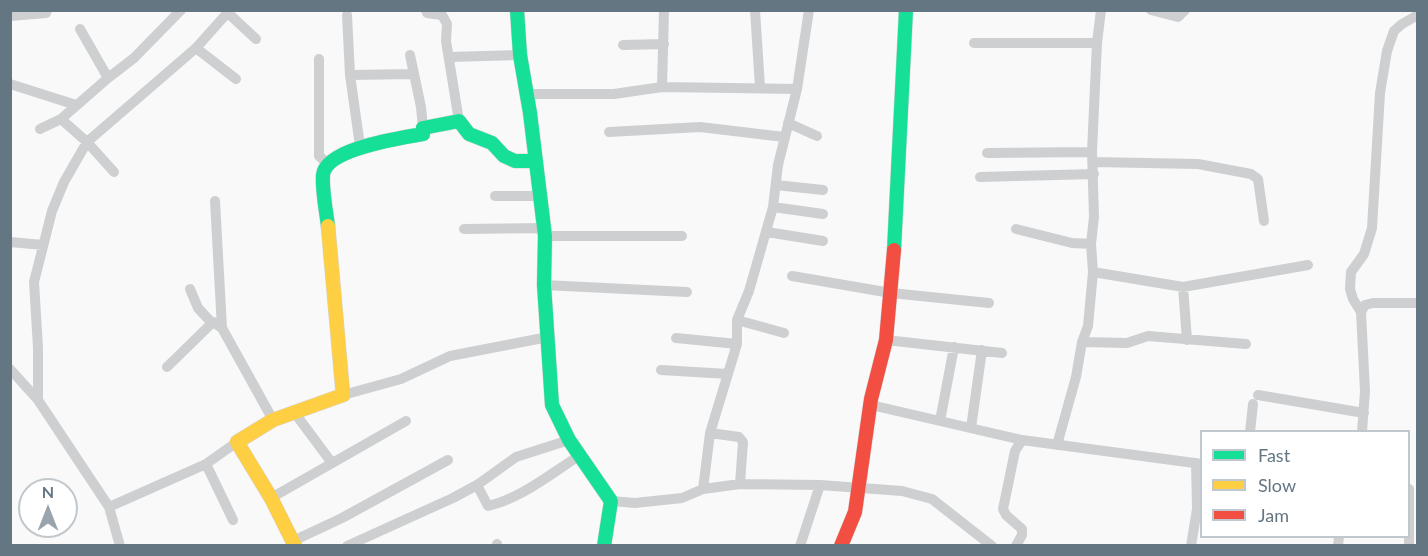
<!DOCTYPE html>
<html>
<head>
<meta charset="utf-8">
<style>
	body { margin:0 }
	#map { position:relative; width:1428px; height:556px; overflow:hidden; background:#f9f9f9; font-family:Lato,sans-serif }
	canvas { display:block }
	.frame { position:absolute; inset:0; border:12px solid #657683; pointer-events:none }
	.legend { position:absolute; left:1200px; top:430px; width:210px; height:108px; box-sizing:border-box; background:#fff; border:2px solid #c1c8cd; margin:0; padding:8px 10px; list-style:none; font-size:18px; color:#657683 }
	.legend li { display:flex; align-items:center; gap:12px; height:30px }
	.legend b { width:30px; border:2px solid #c1c8cd }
	.north { position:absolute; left:18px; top:478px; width:60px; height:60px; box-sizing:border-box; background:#fff; border:2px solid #c1c8cd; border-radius:50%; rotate:0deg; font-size:16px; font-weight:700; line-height:24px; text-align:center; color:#657683 }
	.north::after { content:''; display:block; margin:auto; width:21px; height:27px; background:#99a4ac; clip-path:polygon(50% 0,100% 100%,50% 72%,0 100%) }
</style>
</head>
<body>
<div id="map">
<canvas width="1428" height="556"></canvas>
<div class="frame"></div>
<ul class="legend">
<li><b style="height:8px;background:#16e098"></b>Fast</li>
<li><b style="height:8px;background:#ffcf43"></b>Slow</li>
<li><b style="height:8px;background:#f24e42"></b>Jam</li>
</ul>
<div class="north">N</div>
</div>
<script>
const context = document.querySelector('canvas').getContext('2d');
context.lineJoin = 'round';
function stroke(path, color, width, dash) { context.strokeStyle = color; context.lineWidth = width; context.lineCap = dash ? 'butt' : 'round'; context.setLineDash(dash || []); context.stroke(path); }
const fast = new Path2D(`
	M517,10l3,45 10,58 15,123 -1,49 8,120 17,35 42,61 -7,45
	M328,226c-2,-16 -6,-35 -5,-51 3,-27 79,-37 100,-41v-6l36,-7 10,13 23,9 12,13 11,5h19
	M894,250l12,-240`);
const slow = new Path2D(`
	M295,546l-24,-48 -34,-56 36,-22 70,-25 -15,-169`);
const jam = new Path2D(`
	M841,546l14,-34 16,-113 15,-59 8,-90`);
stroke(fast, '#d5d6d7', 15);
stroke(slow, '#d5d6d7', 15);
stroke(jam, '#d5d6d7', 15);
stroke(new Path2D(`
	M426,10l1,3 15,2 5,9 -1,17 13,80
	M755,10l5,77
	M1151,10l27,7 7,-7
	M228,13l28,26
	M347,15l3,60 10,71
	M10,16l36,-3 1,-3
	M80,29l28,49
	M974,43h123
	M623,45l41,-1
	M196,48l40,31
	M410,55l11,52 2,21
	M449,57l71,-2
	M319,59v97l9,8
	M350,75l64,-1
	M10,84l66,21
	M662,87l2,-77
	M526,94h88l48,-7 135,2
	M61,119l26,23 109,-94 34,-38
	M788,123l29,13
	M40,129l21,-10 47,-41 26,-20 47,-48
	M609,132l91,-5 84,10
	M987,153l105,-1
	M1093,162l105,2 53,10 7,5 6,42
	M980,177l114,-3
	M776,185l47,5
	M495,196h44
	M215,201l7,127
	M773,207l50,7
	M464,229l80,-1
	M1016,229l56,14 19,1
	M767,232l56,9
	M545,236h137
	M10,242l33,3
	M1093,272l90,15 125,-22
	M792,276l99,17 98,10
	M544,285l143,7
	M1183,287l4,53
	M190,289l8,19 13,14
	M1361,312l-8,-13 -3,-10 1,-17 13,-18 8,-26 8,-135 7,-42 7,-20 8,-7 16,-9
	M737,320l47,13
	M676,338l61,6
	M886,340l116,13
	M1082,342l45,1 21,-7 98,8
	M167,367l46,-45 9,6 51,92
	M10,369l28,31 71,107 11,39
	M661,370l67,4
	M343,395l58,-16 49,-23 98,-19
	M1258,395l106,18
	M38,400v-52l-4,-66 18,-71 12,-29 23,-40 27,30
	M871,405l151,35 180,24
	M294,412l38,51
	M940,421l14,-74
	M971,428l11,-78
	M1250,432l3,-28
	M1362,432l3,-41 -4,-79 4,-7 8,-2h45
	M710,433l29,4 4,5 -3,42
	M1057,445l19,-68 6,-35 6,-16 5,-54 -2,-28 3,-27 -2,-65 5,-109 4,-33
	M206,464l27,56
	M477,485l11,21c34,-8 62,-32 91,-50
	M703,489l7,-56 27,-89v-24l12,-29 24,-84 5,-42 19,-76 12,-79
	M1409,489v57
	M271,498l135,-77
	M611,501l24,2 47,-5 21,-9 37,-5 80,1 82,6 30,8 60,47
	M109,507l97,-43 31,-22
	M293,541l49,-23 106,-58
	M347,546l106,-48 24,-13 39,-28 53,-17
	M497,546v-2
	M800,546l20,-61
	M1016,546l6,-11v-6l-16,-14 -3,-6 12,-58 7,-11
	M1191,546l6,-37 -1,-46
	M1338,546l1,-10`), '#cecfd0', 10);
stroke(fast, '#16e098', 14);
stroke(slow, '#ffcf43', 14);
stroke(jam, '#f24e42', 14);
</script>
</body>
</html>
